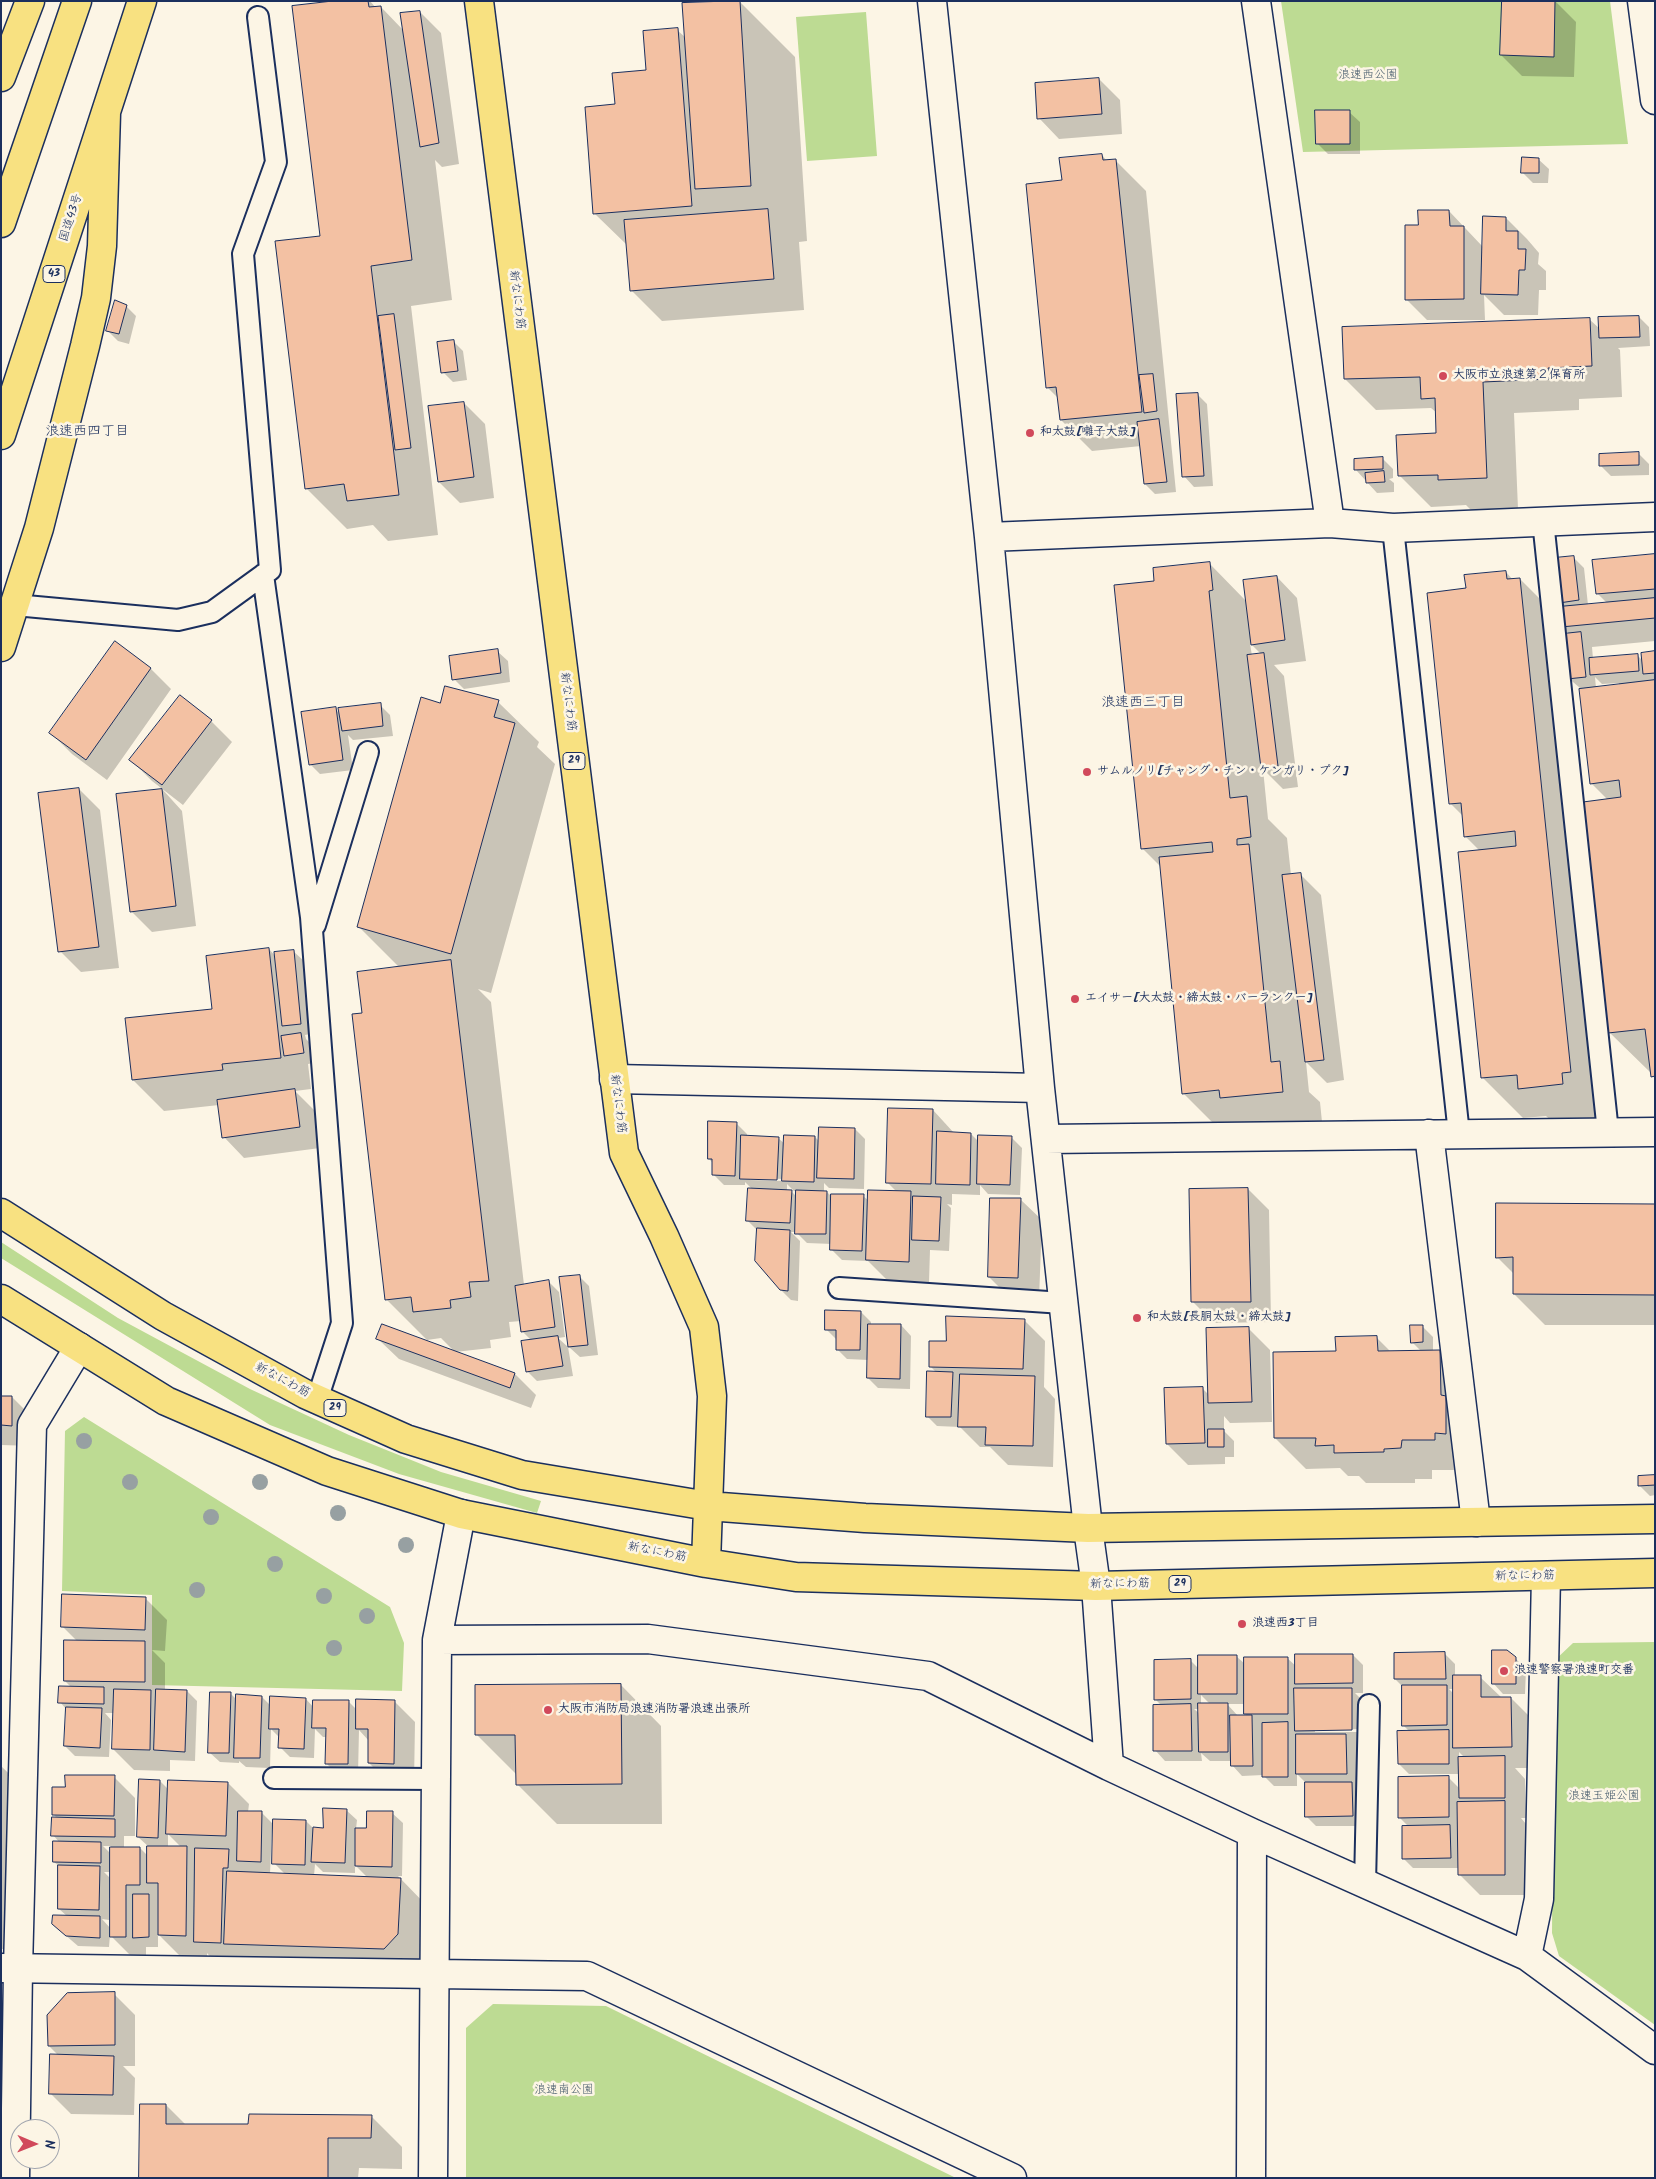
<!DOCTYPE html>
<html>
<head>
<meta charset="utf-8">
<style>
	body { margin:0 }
	#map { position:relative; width:1656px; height:2179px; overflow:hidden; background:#fcf5e5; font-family:Kalam,sans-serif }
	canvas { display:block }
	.frame { position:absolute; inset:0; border:2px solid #1b2f5e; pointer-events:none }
	.north { position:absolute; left:10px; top:2119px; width:50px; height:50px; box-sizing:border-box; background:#fcf5e5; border:1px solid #a2a6af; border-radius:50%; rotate:91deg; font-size:14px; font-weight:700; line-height:20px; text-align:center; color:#1b2f5e }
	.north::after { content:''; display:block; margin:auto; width:18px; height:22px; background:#d1495b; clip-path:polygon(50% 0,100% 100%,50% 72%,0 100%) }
</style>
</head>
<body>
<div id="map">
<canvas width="1656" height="2179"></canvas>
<div class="frame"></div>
<div class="north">N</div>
</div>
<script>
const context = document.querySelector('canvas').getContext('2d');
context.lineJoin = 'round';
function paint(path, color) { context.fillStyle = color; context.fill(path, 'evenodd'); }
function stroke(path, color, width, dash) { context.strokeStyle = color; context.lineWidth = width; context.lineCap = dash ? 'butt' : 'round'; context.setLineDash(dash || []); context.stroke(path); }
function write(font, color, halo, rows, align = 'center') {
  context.font = font + ' Kalam,"Klee One",sans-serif'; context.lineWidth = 5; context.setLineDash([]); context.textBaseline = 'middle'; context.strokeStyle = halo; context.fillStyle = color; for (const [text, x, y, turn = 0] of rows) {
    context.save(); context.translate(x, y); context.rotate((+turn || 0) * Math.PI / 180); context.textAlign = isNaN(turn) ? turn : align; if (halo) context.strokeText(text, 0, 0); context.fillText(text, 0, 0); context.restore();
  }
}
paint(new Path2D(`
	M1281,1h329l18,143 -325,8z
	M866,12l11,144 -70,5 -11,-144z
	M1,1242l117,76 132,71 99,46 92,37 100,29 -4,12 -138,-39 -129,-49 -269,-167z
	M84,1417l306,190 14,36 -2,48 -250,-6v-90l-90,-4 3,-160z
	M1655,1642v383l-96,-69 -7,-23 2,-272 19,-18z
	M493,2004l113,2 350,172h-490v-150z`), '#bddb93');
paint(new Path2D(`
	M344,1h26l6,7 5,-1 23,24 16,-19 21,21 18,131 -17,3 -7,-7 17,140 -41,6 27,229 -50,6 -15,-16 -26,4 -41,-41 15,-251z
	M739,1l56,56 12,184 -8,1 5,68 -142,11 -31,-31 -4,-45 -32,-31 21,-108 31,-35 30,-41 9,8z
	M1503,1h52l21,21 -2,55 -52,-1 -21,-21z
	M1099,79l21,21 2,34 -63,5 -20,-21z
	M1349,112l11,10v32h-32l-11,-11z
	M1102,155l5,6 8,-1 31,31 30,301 -21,2 -10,-10 -4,-38 -49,5 -31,-31 -2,-21 -11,-11 15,-206z
	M1538,159l11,10 -1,14h-15l-10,-10z
	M1449,211l34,36 23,-29 21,21 12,14 -1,11 8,7v19h-7l-1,25h-34l-20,-20 1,25h-58l-21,-21 13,-72z
	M126,306l10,10 -7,28 -11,-3 -10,-10z
	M1639,317l10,10 1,19 -32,2 2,2 2,47 -43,2v11l-65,3 4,96 -47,1 -5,-5 -35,2 -31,-31 38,-42 -1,-21 -6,-5 -55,2 -31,-31 244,-60 11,10z
	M453,341l10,10 4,29 -14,2 -10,-10z
	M1197,394l10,10 6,82 -19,1 -10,-11z
	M464,403l21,21 9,74 -34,5 -21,-21z
	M1638,453l11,11v11l-38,1 -10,-10z
	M1382,458l11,11v9l-4,1 5,4v9l-17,1 -21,-23z
	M1655,555v86l-63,6 1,12 45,-3 5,5 12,-9v427l-4,-6 -42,-41 -1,-232 -17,-17 -11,-95 -14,-12 37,448 -43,5 -14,-13 -23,2 -40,-40 -24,-225 21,-2 -15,-15 -2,-20 -13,-13 17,-214 39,-17 7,8 7,-1 41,41 4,-12 -5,-6 13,-45 11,11 4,37 19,-2 -10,-10zM1561,626l8,8 -7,1zM1595,677l7,7 17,-1v2l-23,3z
	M1209,563l37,38 31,-24 20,21 9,63 -32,4 10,11 14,111 -15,2 -20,-20 5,50 19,19 4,37 9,-1 21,21 23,185 -17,3 -21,-21 3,30 11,10 3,30 -99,2 -41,-41 -22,-226 -19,-19 14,-266zM1250,643l12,12 -10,1z
	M115,643l36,26 20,20 -64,91 -35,-26 -21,-21z
	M497,651l11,10 2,21 -46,7 -10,-10z
	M498,702l41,40 -2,5 18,17 -64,229 -13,-4 13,13 33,283 25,-3 10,10 6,45 -7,1 10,9 5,29 -36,5 -10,-10 5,-30 -10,-10 -1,-10 -12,1 2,15 -21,3 1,8 -36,4 60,22 21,21 -5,13 -132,-49 -21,-20 77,13 -14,-14 -14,2 -41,-41 -23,-285 37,-46 -41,-41 82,-223z
	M380,705l10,10 3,21 -40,4 -5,-5 5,35 -33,4 -10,-10 25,-55 5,5z
	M211,721l21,21 -49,63 -31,-24 -21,-21z
	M79,789l21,21 19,158 -38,4 -21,-21z
	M163,790l19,21 14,115 -44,6 -21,-21 -13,-116z
	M269,949l7,8 17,-6 11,10 6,73 -5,1 1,4 5,5 3,19 -6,1 3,25 -16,2 20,20 5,37 -76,10 -20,-21 -5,-32 -55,6 -31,-31 -6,-60 86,-10z
	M933,1110l21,23 17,1 8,8 32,-5 11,11 -2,47 -32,-1 -8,-9v10l-28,-1v11l-5,-1 4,4 -2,43 -19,-1 -1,32 -41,-1 -20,-20 -26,-1 -10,-10v-6l-25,-1 -11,-11h-5l9,9 -2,60 -7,-1 -11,-11 -22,-58 -10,-10 5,-31 -8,-8v3h-21l-11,-11 1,-10 -5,-5 28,-35 10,10v3l31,1 7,6 30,-7 5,5 35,-13 10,10 -1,50 -35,-1 -5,-5v9h3l6,6 30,-2 6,5 28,-9 -10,-10zM750,1178l34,1v2l-34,-1zM787,1184l7,7h4l-1,6 -6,-6h-4z
	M1248,1189l21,21 2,112 -57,1 -21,-21z
	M1021,1200l21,20 -3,79 -29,-1 -21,-21z
	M1655,1205v120h-110l-31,-31v-20l-17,-17z
	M579,1276l10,10 9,69 -18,2 -11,-10z
	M861,1312l10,10v3h30l10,11 -1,53 -32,-1 -10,-10 1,-18 -22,-1 -10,-10v-9l-11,-11z
	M1024,1320l21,21 -1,46 11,12 -2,68 -45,-2 -18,-18h-10l-20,-20 -23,-1 -10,-10 9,-44 -6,-6 17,-23z
	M1423,1327l10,10v14h7l31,31 -5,88h-34v9h-17v4h-49l-7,-7h-11l-8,-8 -34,1 -31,-31 62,-86 40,-14 14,14 30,-1 -9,-9z
	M1249,1329l21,21 2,72 -42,1 -6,-7v15l10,10v16h-9v7l-37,1 -21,-21 35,-56 7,7z
	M1,1397h11l21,21v28l-32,-1z
	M1655,1476v19l-5,1 -11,-11z
	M146,1599l21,21 -2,31 -13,-1 13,13v27l22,1 10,10 -2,60 -25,-1v11l-36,-1 -21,-21 1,-36h-9l6,7 -2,37 -34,-1 -10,-10 2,-36 -7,-8 11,-15 -6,-6 13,-39 -16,-16z
	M1445,1654l10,10v13h25l22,21h9l21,21v49h-17l10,11 1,39h-5l5,6v71h-46l-21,-21v-6h-46l-10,-10 6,-31 -9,-9 49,-40 11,11 -1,-15h-50l-10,-10 11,-32 -7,-7v-38l-8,-8zM1449,1689h5v5zM1459,1752l6,6h-6z
	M1353,1655l10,10v28h-8l17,17 -9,116h-47l-10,-10v-33l-9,-9v12h-23l-11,-11 -21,1 -10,-11v-4h-22l-9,-8 1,8h-37l-10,-11 7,-44 -7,-7 36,-38 8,8 37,-13 9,8 42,-6 10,9zM1201,1695l9,9h-9zM1227,1704h18v10l3,2h-10zM1194,1709h5l1,5zM1359,1729v3h-44v-2z
	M1515,1658l11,11 -1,25h-22l-10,-11z
	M621,1685l40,41 1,98h-105l-40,-40v-9l-40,-40z
	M230,1693l7,7 25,-3 9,9 35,-7 8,9 35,-6 8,8 37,-9 21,21 -1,62h-24l-21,-21v-22l-10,-11 -1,44 -22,-1 -10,-10 1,-26h-4l-8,-8 -1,29 -24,-1 -10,-10v-9l-9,-9 -1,39 -24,-1 -7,-6v2l-19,-1 -11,-10z
	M1,1766l30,29 -3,154h-27z
	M114,1777l21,21v38h-11v12h16l9,9v-10l-11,-10 22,-56 9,9 59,-7 21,21 -1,8 14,1 12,12 32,-4 7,7 11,1 22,-19 11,10 -1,9h11l25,-16 11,10 -1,53h-4l33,34 -2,55 -213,-2 -9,-10v3h-27l-22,-22v13h-12v10h-14l-22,-22 -1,12 -31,-1 -14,-12 3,-18 -8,-7 1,-42 -6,-5 6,-19 -7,-8 5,-16 -4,-4 12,-27zM272,1829h2v34l11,11h-15zM168,1834l13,13h-13zM103,1846h8v8zM315,1864l8,8 32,1v-8l13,13 -54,-2zM104,1872h7v8l-2,-3zM109,1898h2v31l-9,-10 7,1z
	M114,1994l21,21v51h-12l12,12 -1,37 -63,-1 -21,-21 8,-38 -9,-9z
	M1,2021l5,5 5,100 -10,-1z
	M166,2105l20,20 64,1 121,-10 31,31v22l-43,-1 -1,10h-217z`), '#0003');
const building = new Path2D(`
	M333,1h35l1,6 12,-1 31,254 -41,6 28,229 -52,6 -3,-17 -39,5 -30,-248 45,-5 -28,-230z
	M740,1l11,185 -56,3 -13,-186z
	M1502,1h53l-1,56 -54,-2z
	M420,11l19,132 -19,4 -20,-134z
	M678,28l14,178 -99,8 -8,-107 30,-3 -3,-31 34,-3 -3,-39z
	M1099,78l3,36 -65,5 -2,-36z
	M1315,110h35v34h-34z
	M1102,154l1,6 13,-1 26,253 -82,8 -4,-33 -10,1 -20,-204 36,-4 -3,-22z
	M1522,157l17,1v15h-18z
	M768,209l6,70 -144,12 -6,-71z
	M1418,210h31l1,16h14v73l-59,1v-75h13z
	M1483,216l23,1v14h12v18h8l-1,21h-6l-1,25 -37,-1z
	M115,300l12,5 -8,29 -13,-3z
	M394,314l17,134 -16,2 -17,-134z
	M1639,316l1,21 -41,1 -1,-21z
	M1590,318l2,48 -44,2 1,11 -66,3 4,96 -49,2v-5l-40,1 -2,-41 40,-2 -1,-35 -14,1 -1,-22 -76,2 -2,-52z
	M454,340l4,31 -17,2 -4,-31z
	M1153,374l4,37 -13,2 -5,-38z
	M1198,393l6,83 -22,1 -6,-83z
	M464,402l10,75 -36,5 -10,-76z
	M1159,419l8,63 -23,2 -7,-62z
	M1639,452v13l-40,1v-12z
	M1383,457v12l-29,1v-11z
	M1384,471l1,11 -19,1 -1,-10z
	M1655,554v35l-59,5 -4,-34z
	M1574,556l5,44 -20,3 -5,-45z
	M1210,562l3,28 -4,1 21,207 17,-2 4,41 -14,2v6l12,-1 22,218 9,-1 3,31 -63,6 -1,-8 -37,4 -23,-237 54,-5 -1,-10 -71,7 -27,-264 40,-4 -1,-13z
	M1506,571l1,8 13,-1 51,494 -9,1 1,11 -45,5 -1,-14 -36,3 -23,-226 58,-6 -1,-15 -51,6 -3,-34 -12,1 -22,-211 39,-5 -2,-13z
	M1277,576l8,64 -34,5 -8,-65z
	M1655,598v20l-94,9 -3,-20z
	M1581,632l5,45 -19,2 -4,-45z
	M115,641l36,27 -65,92 -37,-27z
	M498,649l3,24 -49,7 -3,-24z
	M1655,651v22l-12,1 -2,-21z
	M1264,653l14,113 -17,2 -14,-113z
	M1638,654l1,17 -49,4 -1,-17z
	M1655,680v396l-4,1 -6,-48 -37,4 -25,-231 38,-5 -2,-17 -29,4 -11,-95z
	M445,686l54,14 -5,17 21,6 -64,231 -94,-27 64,-230 19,6z
	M180,695l32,25 -50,65 -33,-25z
	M381,703l2,23 -41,5 -4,-23z
	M336,707l7,53 -34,5 -8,-53z
	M79,788l20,159 -41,5 -20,-159z
	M162,789l14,117 -46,6 -14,-118z
	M1301,873l23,187 -19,2 -23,-187z
	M269,948l12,110 -59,6 1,6 -91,10 -7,-62 87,-9 -6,-53z
	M294,950l7,74 -19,2 -8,-74z
	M451,960l38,321 -20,1 2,15 -21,3 1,8 -38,4 -2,-15 -26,3 -33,-286 10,-1 -5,-41z
	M301,1033l3,20 -20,3 -3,-20z
	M295,1089l5,38 -78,11 -5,-38z
	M888,1108l45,1 -2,75 -45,-1z
	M708,1121l29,1 -2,54 -23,-1v-16h-4z
	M819,1127l36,1 -1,51 -37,-1z
	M937,1131l34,2 -1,52 -34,-1z
	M741,1135l38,2 -2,43 -37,-1z
	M784,1135l31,1 -1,46 -32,-1z
	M978,1135l34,1 -2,49 -33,-1z
	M748,1188l44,2 -2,33 -44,-2z
	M1248,1188l3,114h-60l-2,-113z
	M796,1190l31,1 -1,43h-31z
	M868,1190l43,1 -2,71 -43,-2z
	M831,1194h33l-2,57 -32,-1z
	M913,1196l28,1 -2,44 -27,-1z
	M990,1198h31l-3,80 -30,-1z
	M1496,1203l159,1v91l-142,-1v-37l-17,1z
	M757,1228l33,2 -2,61 -8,-1 -25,-29z
	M580,1275l8,70 -20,2 -9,-70z
	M549,1280l6,47 -34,5 -6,-46z
	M825,1310l36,1 -1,39h-24v-20h-11z
	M946,1316l79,3 -2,50 -94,-2v-26h17z
	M382,1324l133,49 -5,15 -134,-49z
	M868,1324h33l-1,55 -33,-1z
	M1410,1325h13v17l-12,1z
	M1249,1327l3,75 -44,1 -2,-75z
	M558,1336l5,30 -37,6 -5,-31z
	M1377,1336l1,15 62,-1 1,45 5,1v38l-11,-1v7h-33l-1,8 -17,1v3l-50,1v-8l-19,1 1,-8h-42l-1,-86 63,-1 -1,-14z
	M927,1371l26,1 -2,45h-25z
	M960,1374l75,2 -2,70 -48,-1 1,-18h-28z
	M1203,1387l2,56 -39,1 -2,-56z
	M1,1396h11v30l-11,-1z
	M1208,1429h16v18h-16z
	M1655,1475v10l-17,1v-10z
	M62,1594l84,3 -1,33 -84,-3z
	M64,1640l81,1v41l-81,-1z
	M1492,1650h15l9,7v27h-24z
	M1445,1652l1,27h-52v-26z
	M1295,1654h58v29l-58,1z
	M1198,1655h39v39h-39z
	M1244,1657h44v57h-44z
	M1191,1659v40l-37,1v-40z
	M1453,1675h28v22h30l1,50 -59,1z
	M621,1684l1,100 -106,1 -1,-50h-40v-50z
	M1402,1685h45v40l-45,1z
	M59,1686l45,1v17l-46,-1z
	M1294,1688h58v42l-57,1z
	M114,1689l37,1 -1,60 -38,-1z
	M156,1689l31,1 -2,62 -31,-2z
	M210,1692h21l-2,61h-21z
	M236,1694l26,2 -2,62h-26z
	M270,1696l36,2 -2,51 -26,-1 1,-19h-10z
	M356,1699l39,1 -1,64 -26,-1v-34h-12z
	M313,1700h36l-1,64h-23l1,-36h-14z
	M1198,1703h30v49h-29z
	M1191,1704l1,47h-39v-46z
	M66,1707l36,1 -2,40 -36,-2z
	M1230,1715h22l1,51h-22z
	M1288,1722v55h-26v-54z
	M1449,1730v34h-51l-1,-33z
	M1296,1734h50l1,40h-51z
	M1505,1756v42h-46l-1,-41z
	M65,1775h50l-1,41 -62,-1v-28h13z
	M1449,1776v41l-51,1v-41z
	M139,1779l21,1 -2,58 -21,-1z
	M168,1780l60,2 -2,54 -60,-2z
	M1305,1782h47l1,34 -48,1z
	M1505,1801v74h-47l-1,-73z
	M323,1808l24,1 -2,54 -34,-1 2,-35 10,1z
	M238,1811h24l-1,51 -24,-1z
	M367,1811h26l-1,56 -37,-1v-38h11z
	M52,1817l63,2v18l-64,-1z
	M273,1819l33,1 -1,45 -33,-1z
	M1450,1825l1,33 -49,1v-33z
	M53,1841l48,1v21l-48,-1z
	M147,1846h40l-1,90 -28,-1v-52h-11z
	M110,1847h30v38h-14v52h-16z
	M195,1848l34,1 -1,19h-5l-2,75 -27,-1z
	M58,1865l42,1 -1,44 -41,-1z
	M227,1871l174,7 -3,56 -14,15 -160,-5z
	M133,1894h16v43l-16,1z
	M53,1915l47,1v22l-34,-2 -14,-12z
	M115,1992v53l-67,1 -1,-31 20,-22z
	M50,2054l64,2 -1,39 -64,-1z
	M140,2104h26v20h82l1,-10 123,1 -1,23h-43v40h-189z`);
paint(building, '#f3c1a3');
stroke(building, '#1b2f5e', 1);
const service = new Path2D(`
	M1543,521l65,611
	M1393,528l66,606
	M263,575l48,342 31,406 -25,77
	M15,605l163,15 34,-8 58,-42 -27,-316 33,-92 -18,-145
	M315,925l53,-173
	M839,1288l224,15
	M274,1778l163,1
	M1365,1884l4,-179`);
const minor = new Path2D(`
	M932,1l57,536 51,551 48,440 8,58 13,180
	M1256,1l74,522
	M989,537l341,-14 63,5 262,-11
	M614,1079l426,9
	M1429,1134l47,388
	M1046,1139l609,-7
	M437,1640l211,-1 280,37 181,90 143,67 275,123 128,94
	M1527,1956l12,-57 7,-323
	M435,1974l152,2 425,202
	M15,2178l3,-209 14,-544 47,-78
	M433,2178l4,-538 24,-126
	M1251,2178l1,-345`);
const tertiary = new Path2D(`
	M1642,1l13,99
	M1,1968l434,6`);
const primary = new Path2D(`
	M479,1l145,1152 40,83 40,91 8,69 -6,167
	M1,1213l162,103 142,78 101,45 116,36 186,31 157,12 223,10 567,-9
	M1,1299l165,102 161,70 134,43 245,49 90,14 300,9 559,-13`);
const trunk = new Path2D(`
	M1,77l29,-76
	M1,223l76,-222
	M1,435l141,-434
	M1,647l38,-119 46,-182 11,-48 6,-52 4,-133`);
stroke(service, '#1b2f5e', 24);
stroke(minor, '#1b2f5e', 31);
stroke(tertiary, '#1b2f5e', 31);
stroke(primary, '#1b2f5e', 31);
stroke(trunk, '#1b2f5e', 31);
stroke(service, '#fcf5e5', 20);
stroke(minor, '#fcf5e5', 28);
stroke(tertiary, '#fcf5e5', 28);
stroke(primary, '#f8e181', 28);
stroke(trunk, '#f8e181', 28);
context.fillStyle = '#97a0a2';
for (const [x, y] of [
	[84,1441],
	[130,1482],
	[260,1482],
	[338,1513],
	[211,1517],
	[406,1545],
	[275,1564],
	[197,1590],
	[324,1596],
	[367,1616],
	[334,1648]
]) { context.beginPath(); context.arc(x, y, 8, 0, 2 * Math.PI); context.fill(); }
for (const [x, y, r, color] of [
	[1443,376,5,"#d1495b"],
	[1030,433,5,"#d1495b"],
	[1087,772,5,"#d1495b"],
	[1075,999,5,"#d1495b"],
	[1137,1318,5,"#d1495b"],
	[1242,1624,5,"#d1495b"],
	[1504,1671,5,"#d1495b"],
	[548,1710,5,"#d1495b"]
]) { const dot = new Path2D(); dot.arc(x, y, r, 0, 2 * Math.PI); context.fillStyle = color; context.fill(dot); stroke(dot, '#fcf5e5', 2); }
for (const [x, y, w] of [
	[54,274,22],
	[574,761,22],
	[335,1408,22],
	[1180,1584,22]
]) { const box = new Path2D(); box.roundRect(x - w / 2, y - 8.5, w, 17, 4); context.fillStyle = '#fcf5e5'; context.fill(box); stroke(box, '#1b2f5e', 1); }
write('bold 11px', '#1b2f5e', null, [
	["43",54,274],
	["29",574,761],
	["29",335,1408],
	["29",1180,1584]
]);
write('12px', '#445a6b', '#fcf5e5', [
	["浪速西公園",1368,76],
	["浪速玉姫公園",1604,1797],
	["浪速南公園",564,2091]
]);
write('12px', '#1b2f5e', '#fcf5e5', [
	["国道43号",72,218,-72],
	["新なにわ筋",516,300,83],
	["新なにわ筋",567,702,83],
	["新なにわ筋",617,1104,83],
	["新なにわ筋",282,1381,28],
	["新なにわ筋",657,1553,11],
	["新なにわ筋",1525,1577,-1],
	["新なにわ筋",1120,1585,-1]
]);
write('bold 12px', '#1b2f5e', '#fcf5e5', [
	["大阪市立浪速第２保育所",1453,376],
	["和太鼓[囃子大鼓]",1040,433],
	["サムルノリ[チャング・チン・ケンガリ・プク]",1097,772],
	["エイサー[大太鼓・締太鼓・バーランクー]",1085,999],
	["和太鼓[長胴太鼓・締太鼓]",1147,1318],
	["浪速西3丁目",1252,1624],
	["浪速警察署浪速町交番",1514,1671],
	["大阪市消防局浪速消防署浪速出張所",558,1710]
], 'left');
write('14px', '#1b2f5e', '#fcf5e5', [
	["浪速西四丁目",87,433],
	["浪速西三丁目",1143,704]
]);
</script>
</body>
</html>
